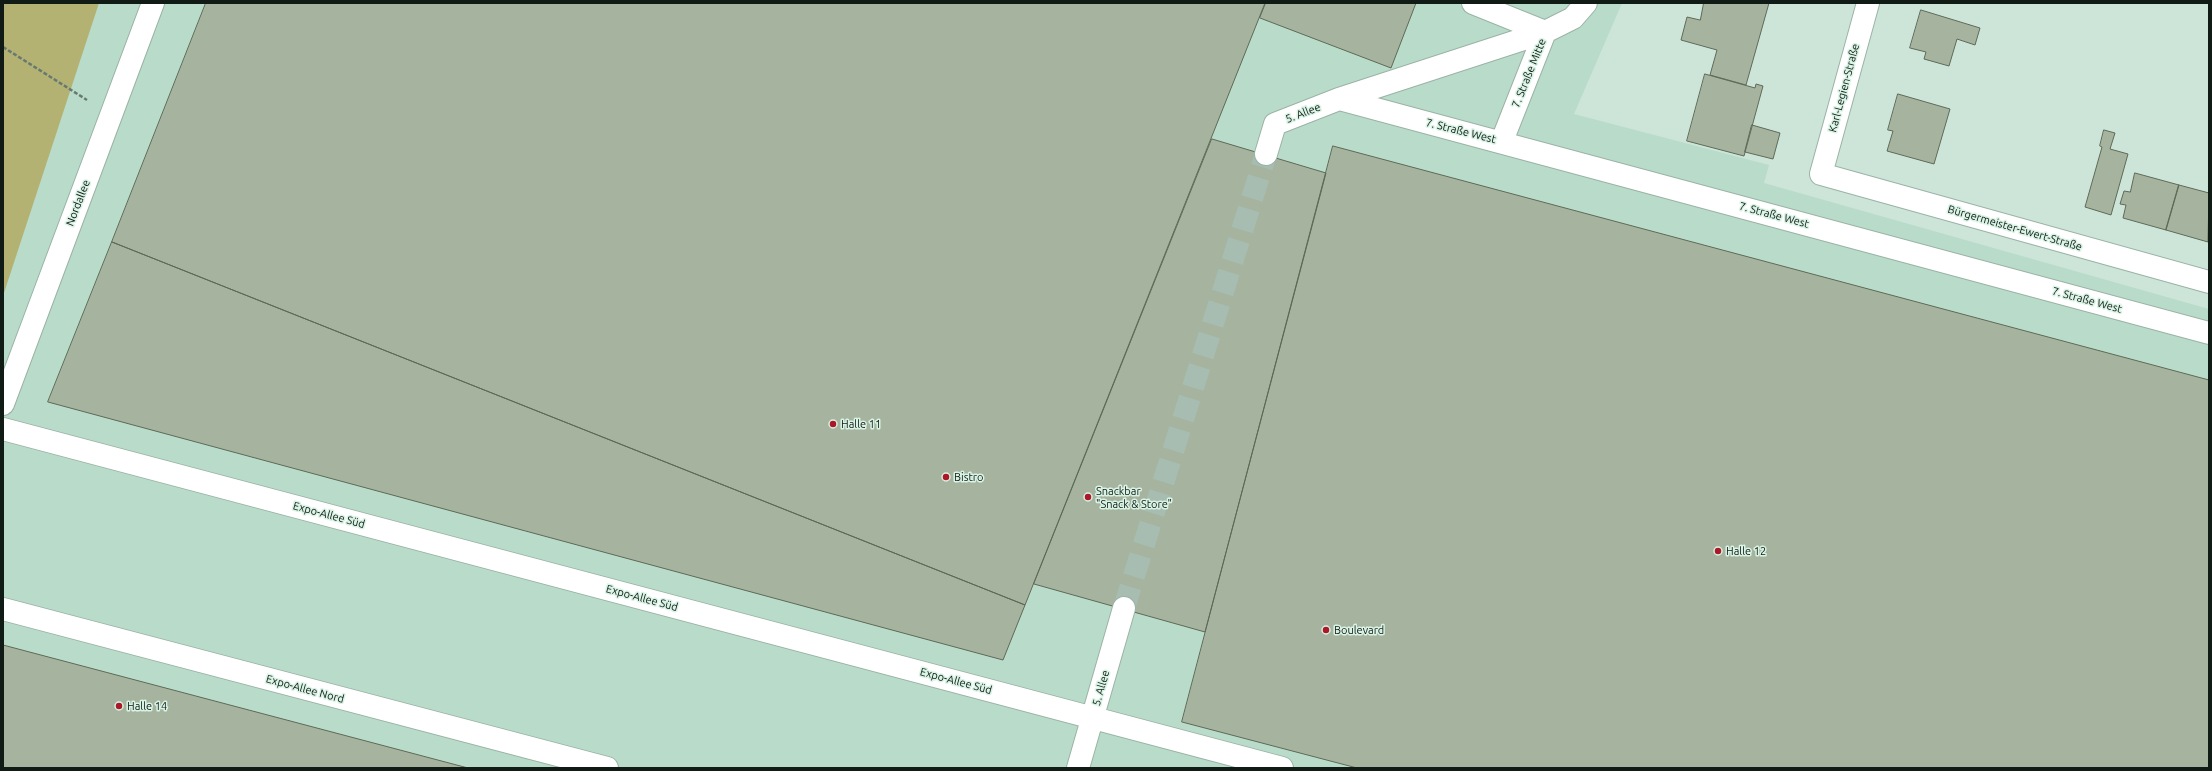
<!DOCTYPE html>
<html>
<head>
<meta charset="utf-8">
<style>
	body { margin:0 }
	#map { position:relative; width:2212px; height:771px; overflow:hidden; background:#cce5d8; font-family:Ubuntu,sans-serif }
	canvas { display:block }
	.frame { position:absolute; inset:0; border:4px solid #111b16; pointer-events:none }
</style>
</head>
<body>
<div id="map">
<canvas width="2212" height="771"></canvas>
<div class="frame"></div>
</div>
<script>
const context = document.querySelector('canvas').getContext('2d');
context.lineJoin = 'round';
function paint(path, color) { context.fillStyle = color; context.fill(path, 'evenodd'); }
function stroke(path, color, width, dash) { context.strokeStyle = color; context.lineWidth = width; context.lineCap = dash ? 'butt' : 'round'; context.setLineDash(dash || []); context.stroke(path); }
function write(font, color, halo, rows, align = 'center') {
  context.font = font + ' Ubuntu,sans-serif'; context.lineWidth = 3; context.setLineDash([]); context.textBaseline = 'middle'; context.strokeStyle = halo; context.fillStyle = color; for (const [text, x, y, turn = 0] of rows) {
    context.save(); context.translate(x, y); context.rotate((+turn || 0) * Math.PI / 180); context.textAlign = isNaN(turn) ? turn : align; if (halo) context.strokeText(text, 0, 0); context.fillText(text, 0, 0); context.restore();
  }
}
paint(new Path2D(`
	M3,3h1619l-48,111 195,51 -5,18 445,126v459h-2206z`), '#b9dbca');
paint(new Path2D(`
	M3,3h96l-96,293z`), '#b3b273');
const building = new Path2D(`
	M206,3h1059l-240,602 -913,-363z
	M1266,3h150l-25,65 -131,-50z
	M1704,3h65l-23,82 -36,-10 7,-25 -36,-10 6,-23 13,3z
	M1921,10l59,18 -5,17 -18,-6 -8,27 -25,-7 2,-7 -16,-4z
	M1705,74l50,14 1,-4 7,2 -19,70 -57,-15z
	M1898,94l52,15 -16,55 -47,-13 6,-20 -5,-1z
	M1752,125l28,8 -7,26 -28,-7z
	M2104,130l11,3 -5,16 18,5 -17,61 -26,-8 17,-60 -2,-1z
	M1212,139l114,34 -121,459 -171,-48z
	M1333,146l876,234v388h-852l-175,-46z
	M2135,173l44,12 -13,45 -43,-12 3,-13 -6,-1 4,-13 6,1z
	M2179,185l30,8 -1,49 -42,-12z
	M112,242l913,363 -22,55 -955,-258z
	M3,645l465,123h-465z`);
paint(building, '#a6b49f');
stroke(building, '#5e6a57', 1);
stroke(new Path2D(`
	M1124,608l142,-454`), '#a7bdb1', 22, [22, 11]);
const minor = new Path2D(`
	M1473,3l72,29 -43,109
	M1868,3l-47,171 388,108
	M1339,99l870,234
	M1266,154l9,-30 64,-25 206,-67 28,-14 13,-15
	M3,404l150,-401
	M3,429l1279,339
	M3,609l604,159
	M1078,768l46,-160`);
stroke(minor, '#9ab3a6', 24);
stroke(new Path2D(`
	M3,47l84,53`), '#687970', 2.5, [4, 2]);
stroke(minor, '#fff', 22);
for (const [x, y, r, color] of [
	[833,424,4,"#ac1828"],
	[946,477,4,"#ac1828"],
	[1088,497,4,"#ac1828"],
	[1718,551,4,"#ac1828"],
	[1326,630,4,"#ac1828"],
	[119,706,4,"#ac1828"]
]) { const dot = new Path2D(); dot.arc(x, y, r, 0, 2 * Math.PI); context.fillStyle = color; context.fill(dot); stroke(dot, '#d9f3e5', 1.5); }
write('11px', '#111b16', '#d9f3e5', [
	["7. Straße Mitte",1529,73,-68],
	["Karl-Legien-Straße",1844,88,-75],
	["5. Allee",1303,113,-21],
	["7. Straße West",1461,131,14],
	["Nordallee",78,203,-69],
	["7. Straße West",1774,215,15],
	["Bürgermeister-Ewert-Straße",2015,228,16],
	["7. Straße West",2087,300,15],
	["Expo-Allee Süd",329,515,15],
	["Expo-Allee Süd",642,598,15],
	["Expo-Allee Süd",956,681,15],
	["5. Allee",1101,688,-74],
	["Expo-Allee Nord",305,689,15]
]);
write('11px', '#111b16', '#d9f3e5', [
	["Halle 11",841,424],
	["Bistro",954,477],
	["Snackbar",1096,491],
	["\"Snack & Store\"",1096,504],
	["Halle 12",1726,551],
	["Boulevard",1334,630],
	["Halle 14",127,706]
], 'left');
</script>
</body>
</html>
